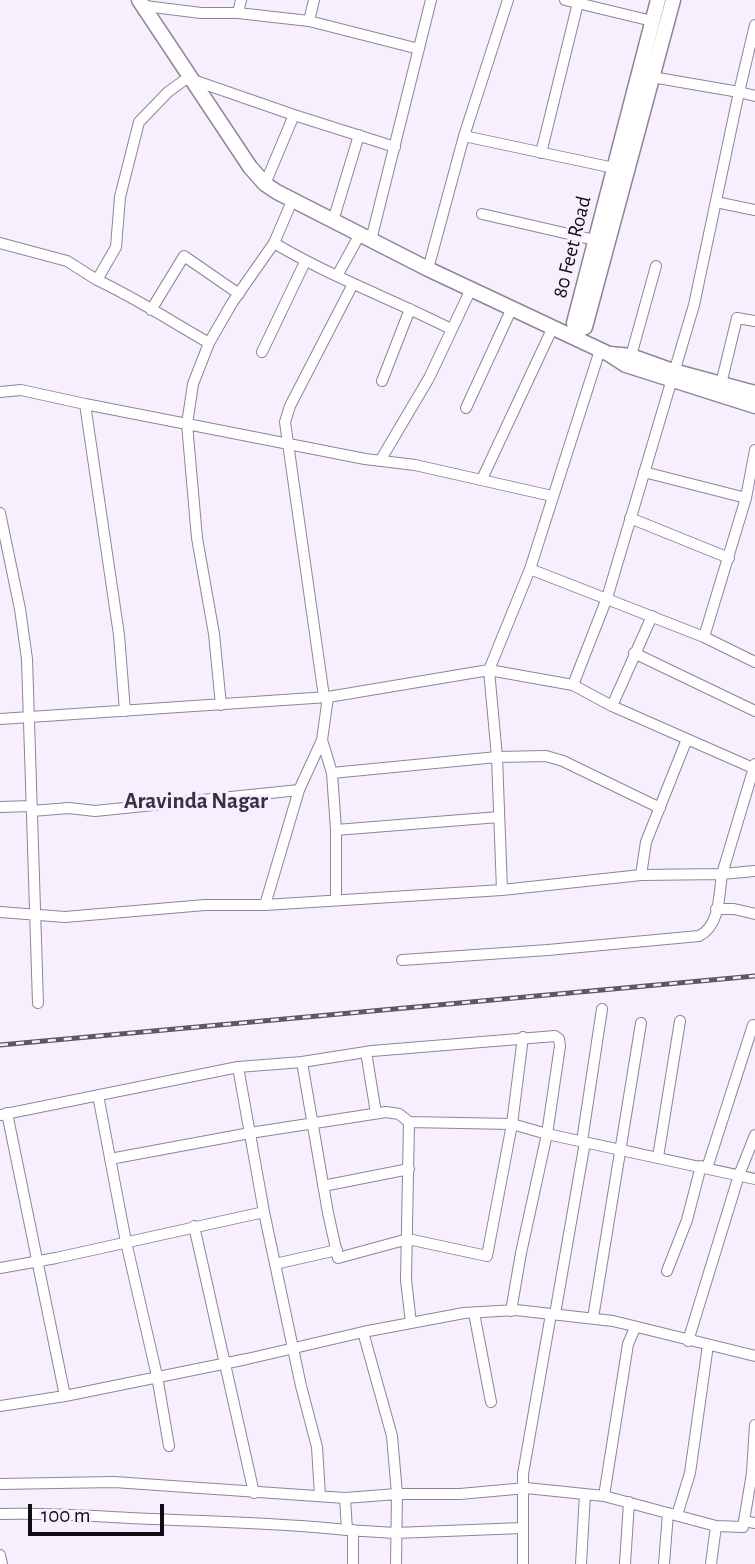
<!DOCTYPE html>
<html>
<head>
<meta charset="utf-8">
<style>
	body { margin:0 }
	#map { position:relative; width:755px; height:1564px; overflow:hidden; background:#f7effe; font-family:"Alegreya Sans",sans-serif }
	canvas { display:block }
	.scale { position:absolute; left:28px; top:1504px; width:136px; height:32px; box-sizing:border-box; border:4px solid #110d15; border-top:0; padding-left:9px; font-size:21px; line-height:24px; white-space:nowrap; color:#110d15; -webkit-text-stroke:5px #f7effe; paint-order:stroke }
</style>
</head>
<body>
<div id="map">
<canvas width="755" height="1564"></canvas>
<div class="scale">100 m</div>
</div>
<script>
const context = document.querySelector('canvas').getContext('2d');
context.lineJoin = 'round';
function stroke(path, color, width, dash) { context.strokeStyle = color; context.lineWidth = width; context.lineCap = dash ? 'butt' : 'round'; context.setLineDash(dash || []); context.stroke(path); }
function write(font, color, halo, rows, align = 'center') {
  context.font = font + ' "Alegreya Sans",sans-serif'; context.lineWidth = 6; context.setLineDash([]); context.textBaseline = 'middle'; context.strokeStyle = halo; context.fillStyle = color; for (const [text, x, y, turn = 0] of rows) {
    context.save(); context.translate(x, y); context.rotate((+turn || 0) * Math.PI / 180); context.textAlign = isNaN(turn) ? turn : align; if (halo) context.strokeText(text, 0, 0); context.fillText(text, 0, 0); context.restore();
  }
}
const street = new Path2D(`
	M565,0l87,21
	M145,6l56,7h37l71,8 5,-21
	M238,13l3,-13
	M309,21l110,28
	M652,77l87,15 16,-67
	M193,80l101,35
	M464,136l150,32
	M541,153l37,-150
	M265,184l29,-69 101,32
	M716,202l39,8
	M482,214l113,26
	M333,221l26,-86
	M371,240l60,-240
	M0,243l67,18 30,19 19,-33 4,-50 19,-75 29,-30 22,-16
	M274,243c57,34 118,56 177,86
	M428,269l36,-133 44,-136
	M337,276l23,-42
	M97,280c39,18 75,42 112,63
	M151,310l33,-54 55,38
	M262,352l43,-90
	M631,356l25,-90
	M382,381l28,-72
	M721,384l16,-66 18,3
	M0,392l21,-2 64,14
	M466,408l46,-100
	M380,461l49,-83 42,-89
	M644,472l102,26
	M482,479l71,-152
	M0,513l20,96 7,50 11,344
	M630,518l99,40
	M530,569l174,68 51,25
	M704,637l42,-139 9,-48
	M634,653l121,58
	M573,685l34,-87 87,-293 45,-213 16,4
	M324,697l-39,-275 5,-16 63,-122
	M328,697l-6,43 -23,50 -34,115 237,-15 139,-15 81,-1c-3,21 -2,52 -23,62l-151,14 -146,10
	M221,705l-7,-71 -17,-96 -10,-114 178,35 50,6 137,31
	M125,711l-6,-76 -34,-231 102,20 6,-40 16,-41 23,-40 42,-60 18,-42
	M0,719l328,-22 161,-27 41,-101 70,-219
	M687,739l66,29
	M322,740l10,33 4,57v69
	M755,764l-33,110 33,-3
	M332,773l165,-16 49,-1 17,5 97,47
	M0,807l32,-1
	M32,811l37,-3 26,3 204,-21
	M336,830l163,-13
	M641,875l5,-33 41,-103 -75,-33 40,-90
	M502,890l-5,-133 -8,-87 84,15 39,21
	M716,909h18l21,5
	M0,912l65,5 140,-12h60
	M555,1036l4,3 1,7 -13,88 -35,-10 -25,132 -79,-17 -70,19 -10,-45 -26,-151 70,-11z
	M366,1052l10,61
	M238,1067l64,-5
	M98,1095l28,147 31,134 12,70
	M7,1113l58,283
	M0,1115l238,-48 26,145
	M582,1141l20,-132
	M658,1157l22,-136
	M110,1159l140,-26 136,-21 13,2 10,8
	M707,1168l46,-143
	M323,1186l86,-17
	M194,1226l60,267
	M275,1264l62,-14
	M0,1268l56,-10 208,-46 37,174 16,61 3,49
	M667,1271l20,-51 14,-54
	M511,1311l10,-58 26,-119 208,45
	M474,1313l17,89
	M555,1314l30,-172
	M593,1318l48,-295
	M411,1323l-5,-43 3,-158 103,2 11,-87
	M635,1328l-7,16 -24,152 112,30 -5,38
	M363,1332l29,104 5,58 -1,70
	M688,1341l51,-166 16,-40
	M0,1406l65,-10 182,-37 116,-27 101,-19 52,-3 97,11 142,35
	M0,1484l114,-2 231,16
	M0,1514c52,-2 103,3 155,5 64,3 128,4 192,11l-2,-32 52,-4h63l66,-6 78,8
	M677,1515l13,-42 18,-128
	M744,1521l11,2
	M716,1526l27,1 9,-54 3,-48
	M347,1530l48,3 127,-5
	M0,1555l2,9
	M353,1564v-34
	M523,1564v-90l28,-160
	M581,1564l4,-70
	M625,1564l4,-62
	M664,1564l4,-51`);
const secondary = new Path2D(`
	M139,0l111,167 15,17 12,8 151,77 181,85 17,11 129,41
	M658,0l-84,323 2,8 9,-4 88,-327
	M610,354l21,2 42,15 82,22`);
stroke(street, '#8f8499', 12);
stroke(secondary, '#8f8499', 17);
stroke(street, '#fff', 10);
stroke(secondary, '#fff', 14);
const rail = new Path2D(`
	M0,1045l755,-69`);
stroke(rail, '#5c5761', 5);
stroke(rail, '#f7effe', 2.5, [8]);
write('21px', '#110d15', '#f7effe', [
	["80 Feet Road",572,247,-76]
]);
write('bold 23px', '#3a3043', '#f7effe', [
	["Aravinda Nagar",196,801]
]);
</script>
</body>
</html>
